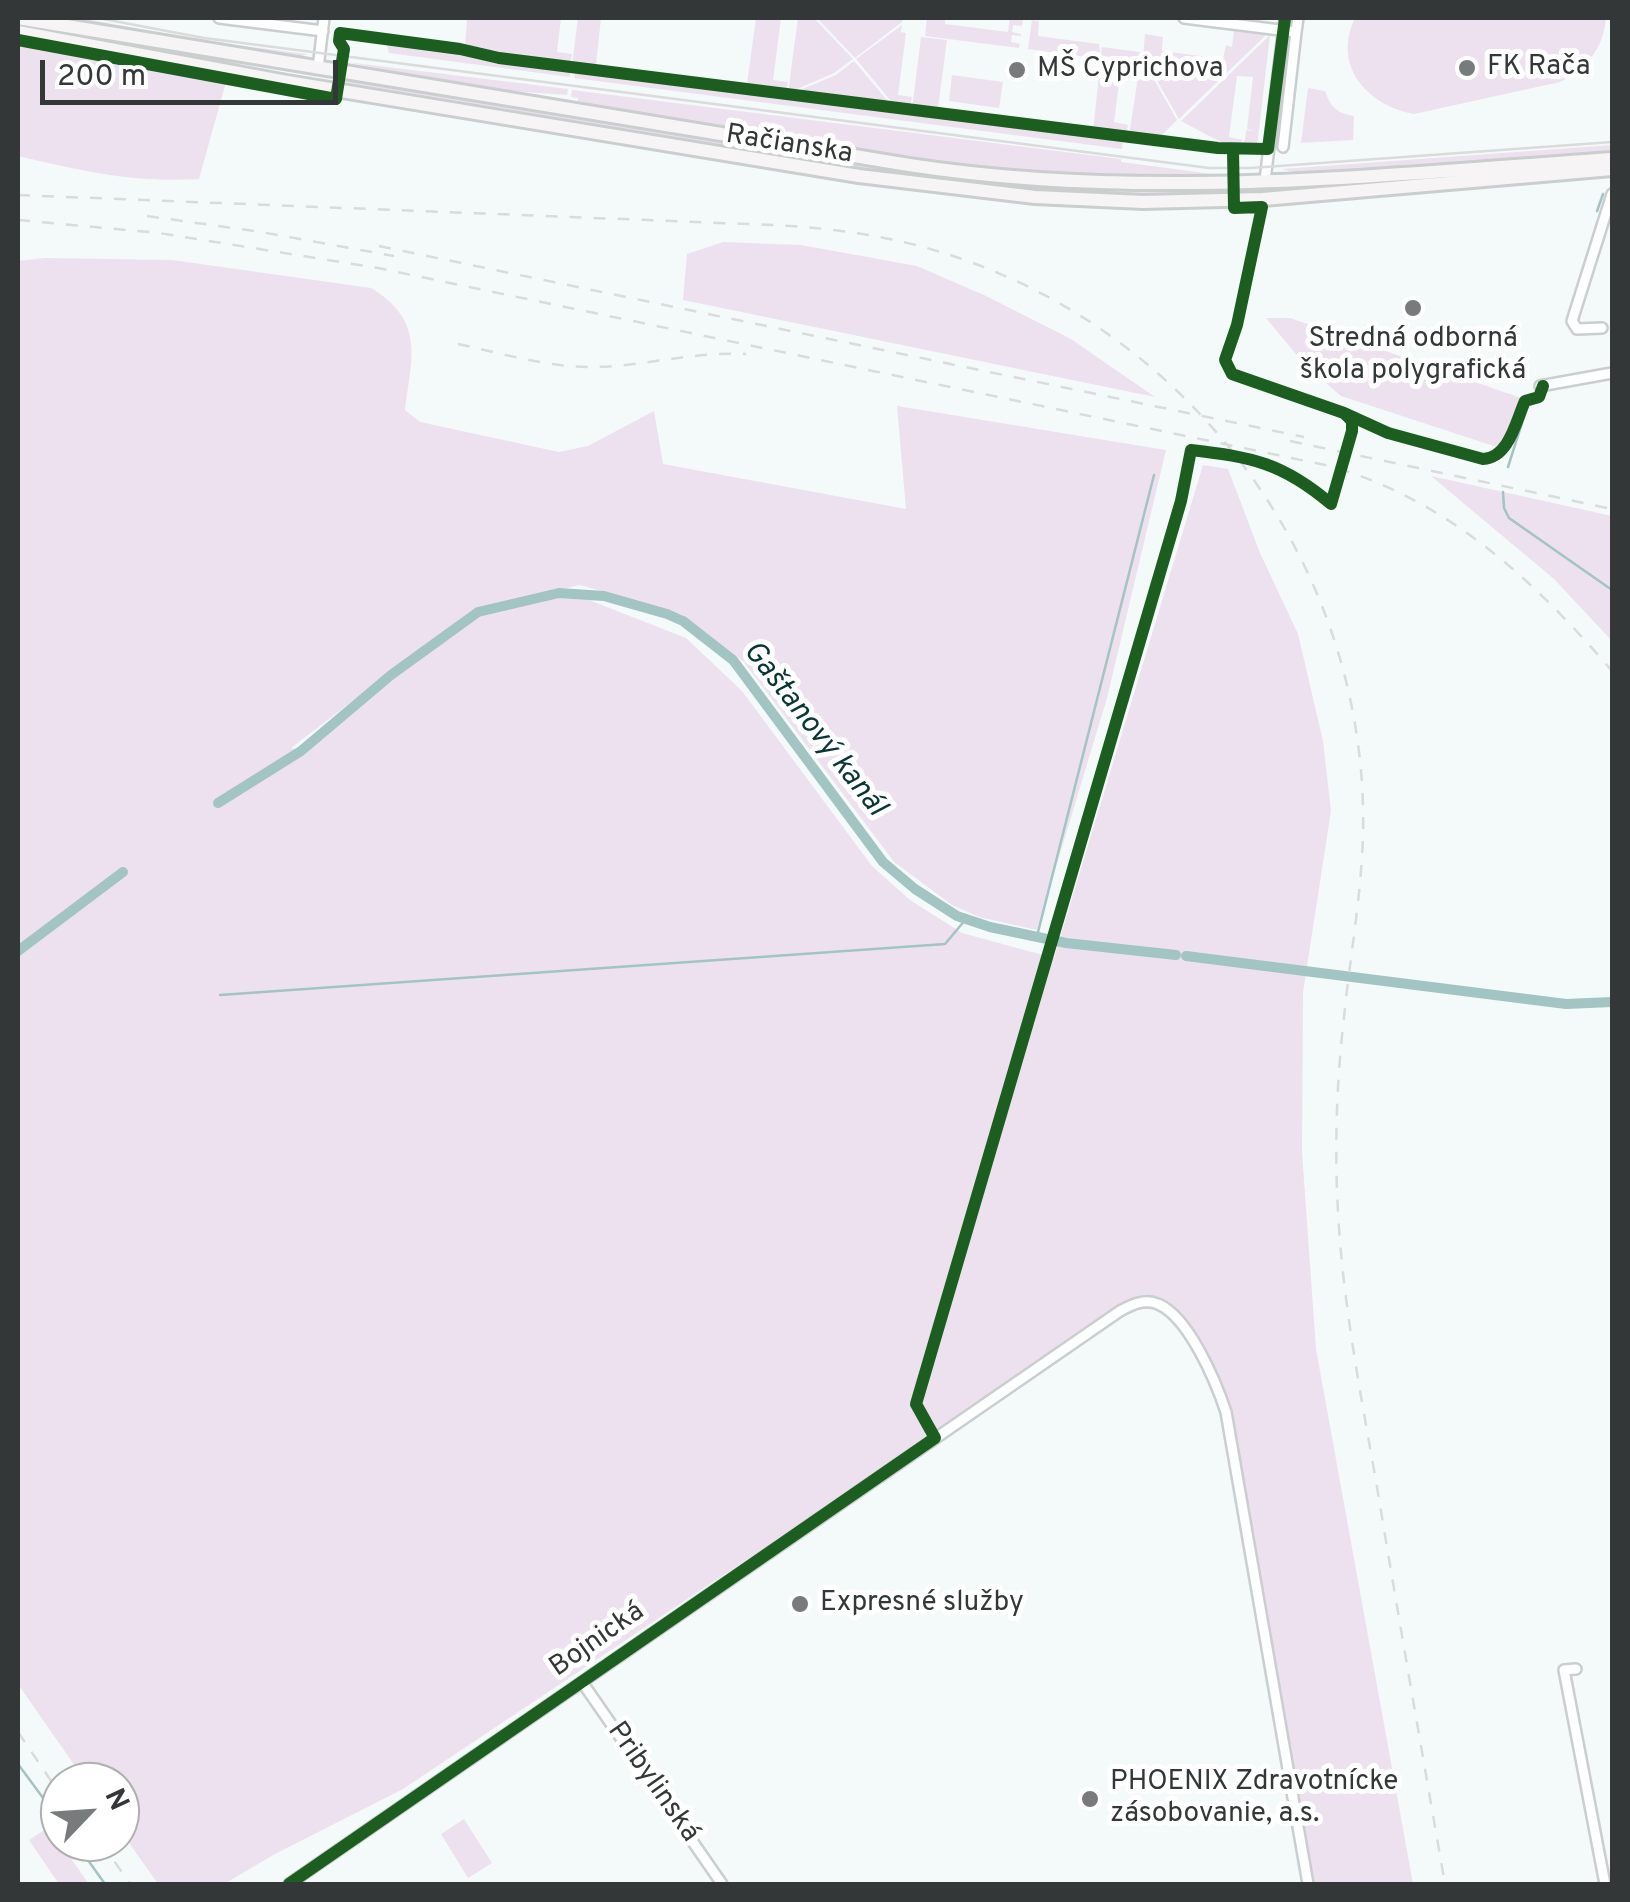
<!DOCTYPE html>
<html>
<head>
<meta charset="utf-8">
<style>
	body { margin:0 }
	#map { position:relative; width:1630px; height:1902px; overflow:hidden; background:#f4f9f9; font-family:Overpass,sans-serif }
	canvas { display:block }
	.frame { position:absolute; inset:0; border:20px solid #343737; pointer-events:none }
	.north { position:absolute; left:40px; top:1762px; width:100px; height:100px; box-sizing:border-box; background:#fff; border:2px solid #aeafaf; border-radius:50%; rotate:65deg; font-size:28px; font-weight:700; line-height:40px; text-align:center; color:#343737 }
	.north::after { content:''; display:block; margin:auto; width:35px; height:45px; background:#777b7b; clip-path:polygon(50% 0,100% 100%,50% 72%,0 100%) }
	.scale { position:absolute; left:40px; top:60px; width:298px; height:45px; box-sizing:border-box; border:5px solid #343737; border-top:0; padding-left:12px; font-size:30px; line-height:35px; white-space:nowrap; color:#343737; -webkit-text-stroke:8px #fff; paint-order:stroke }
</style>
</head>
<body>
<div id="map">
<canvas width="1630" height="1902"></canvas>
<div class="frame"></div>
<div class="north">N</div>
<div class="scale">200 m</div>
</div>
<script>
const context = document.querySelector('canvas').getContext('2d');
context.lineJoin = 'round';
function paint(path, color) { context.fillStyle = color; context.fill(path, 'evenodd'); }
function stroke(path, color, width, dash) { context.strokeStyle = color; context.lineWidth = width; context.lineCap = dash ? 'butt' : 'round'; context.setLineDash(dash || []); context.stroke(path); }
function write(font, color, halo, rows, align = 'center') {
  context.font = font + ' Overpass,sans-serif'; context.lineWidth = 10; context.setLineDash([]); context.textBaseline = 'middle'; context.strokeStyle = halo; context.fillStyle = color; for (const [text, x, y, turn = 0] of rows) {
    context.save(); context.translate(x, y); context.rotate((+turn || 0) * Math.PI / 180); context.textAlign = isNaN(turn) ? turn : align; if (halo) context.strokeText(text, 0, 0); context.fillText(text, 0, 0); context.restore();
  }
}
paint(new Path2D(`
	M49,18h32l123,23 103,13 -8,3z
	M467,18h94l-4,34 15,2 -2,11 -105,-17z
	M578,18h23l-5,47 151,19 9,-66h25l-8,62 15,2 -2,11 -214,-28z
	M798,18h16l39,41 -19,14 -46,20z
	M817,18h86l-1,4 -47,36z
	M927,18h18v6l63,8 2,-14 13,1 -1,7 -9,-1 -1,7 9,2v2l-9,-1 -1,7 9,2 -1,4 -94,-12z
	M1355,18h251c-3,32 -19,49 -46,64l-146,32c-47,-9 -82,-48 -59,-96z
	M1032,20l7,1 -1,15 61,8 2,15 -73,-10z
	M902,25l-1,7 5,1 -8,62 14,2 -2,11 -15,-2 -39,-47z
	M1234,31l32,4 -87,84 -36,-63 2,-22 18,3 -1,14 61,8 3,-14 6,2z
	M1270,35l-13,112h-18l6,-7 1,-10 10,1 -9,-2 6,-52 -16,-1 -8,61 14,3 -6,7h-7l-49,-26z
	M921,37l26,3 -9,68 154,20v3l-180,-22z
	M386,42l184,27v8l-181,-24z
	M18,46l208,36 -27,97c-66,4 -117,-8 -181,-23z
	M1102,47l38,5 -4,10 -14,-1 -8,61 14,3 -2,10 -33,-4z
	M1141,57l36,63 -19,19 -29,-3z
	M854,61l38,45 -99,-13 43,-18z
	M346,62l222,27 -1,6 -83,-6z
	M576,70l547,70 -1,9 -548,-71z
	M952,75l51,7 -4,26 -50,-7z
	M343,79l600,97 145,12h142v7c-287,8 -570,-60 -852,-104l-36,-8z
	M1308,88l17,3c6,17 12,22 29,25l-1,24 -52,3z
	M572,90l549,69v3l107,14 -102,2 -175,-12 -310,-51 -63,-14v-3l-7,-1z
	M1612,145v8l-315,20 -15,-4z
	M723,242l78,3 116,21 69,30 85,43 84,58 -472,-97 4,-46z
	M45,258l127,2 199,28c54,33 41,68 34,122l15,12 139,30 29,-6 66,-35 9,53 243,45 -9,-103 269,44 -59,248 -70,232 -58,-13 -27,-12 -58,-43 -150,-200 -63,-48 -101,-29 -107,24 -182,139 10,3 90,-76 87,-63 88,-21 120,47 56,53 130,175 38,34 52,33 92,25 149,-493 25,4 32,84 38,81 25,107 8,70 -28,181 -1,160 14,197 97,535h-106l-86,-495 -54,-82 -38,-3 -726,485 -128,65 -51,30h-66l-38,-54v-48h-34l-68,-98v-1423z
	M1266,318h24l237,82 -18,51 -168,-55 -36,-31z
	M1431,476l181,40v125l-58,-62z
	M464,1819l28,44 -24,15 -27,-44z
	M49,1827l40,57h-30l-30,-44z`), '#eee1ef');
stroke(new Path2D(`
	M1597,211l6,-17
	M1508,467l21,-66
	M1503,492l1,16 5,10 103,72
	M1037,936l117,-461
	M220,995l725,-51 21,-25
	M18,1764l42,57
	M75,1842l30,42`), '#a2c4c2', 2.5);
stroke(new Path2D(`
	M218,803l83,-52 90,-76 87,-63 81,-19 45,3 63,18 16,7 50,39 150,202 32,27 42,27 33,11 76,16 110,12
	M18,951l105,-79
	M1186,956l380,48 46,-2`), '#a2c4c2', 10);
const street = new Path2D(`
	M219,18l104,13
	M1184,18l112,14 2,-14
	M318,68l6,-50
	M1283,147l13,-115
	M1265,180l20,-162
	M1602,328l-25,1 -5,-8 40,-127
	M1540,386l72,-13
	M1576,1669l-12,1 41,214
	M582,1682l140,202
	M289,1884l831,-573c11,-6 25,-13 38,-7 31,13 58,78 68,108l82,472`);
const secondary = new Path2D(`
	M18,18l891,147c233,36 471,10 703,-6
	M18,32l269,50 572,94 176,21 108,5 120,-3 349,-30`);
stroke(street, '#cacece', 14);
stroke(secondary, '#cacece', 18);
stroke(street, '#fdfefe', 9);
stroke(secondary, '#f7f4f6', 12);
stroke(new Path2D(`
	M98,18l106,20 1005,130h42l361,-26`), '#dadbdb', 2.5);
stroke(new Path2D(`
	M18,195l754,30c64,3 127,12 187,33 234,80 398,302 404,549 2,70 -12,140 -19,210 -8,70 -10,141 -5,211 6,87 23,173 38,259 22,133 45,265 68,397
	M147,216l114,16 133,24
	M18,220l141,13 219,35 952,198c118,34 204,114 282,205
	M379,246l925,191
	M458,344c43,9 88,23 132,23 53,0 103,-16 156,-13
	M1290,441l322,68
	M18,1732l42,62
	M101,1842l29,42`), '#dadbdb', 2.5, [12, 12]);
stroke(new Path2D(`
	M18,40l318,59 8,-50 -5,-8 1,-8 120,16 39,9 719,90 50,1 17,-131
	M1233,150l1,58 28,-1 -25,118 -12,35 7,14 112,39 44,20 95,26c26,-1 33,-38 42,-58l14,-4 4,-11
	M289,1884l646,-446 -19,-34 265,-903 10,-51c61,7 92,13 140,54l21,-73v-10l-8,-8`), '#1b5e20', 12);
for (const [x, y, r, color] of [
	[1467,68,10,"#777b7b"],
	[1017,70,10,"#777b7b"],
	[1413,308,10,"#777b7b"],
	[800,1604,10,"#777b7b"],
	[1090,1799,10,"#777b7b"]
]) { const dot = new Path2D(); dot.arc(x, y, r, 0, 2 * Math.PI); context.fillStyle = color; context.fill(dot); stroke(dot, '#fff', 4); }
write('28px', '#343737', '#fff', [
	["FK Rača",1487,68],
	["MŠ Cyprichova",1037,70],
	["Stredná odborná",1413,340,"center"],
	["škola polygrafická",1413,372,"center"],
	["Expresné služby",820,1604],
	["PHOENIX Zdravotnícke",1110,1783],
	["zásobovanie, a.s.",1110,1815]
], 'left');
write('28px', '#343737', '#fff', [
	["Račianska",789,146,9],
	["Bojnická",598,1641,-35],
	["Pribylinská",652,1783,55]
]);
write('italic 30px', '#063534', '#fff', [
	["Gaštanový kanál",813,730,52]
]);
</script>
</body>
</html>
